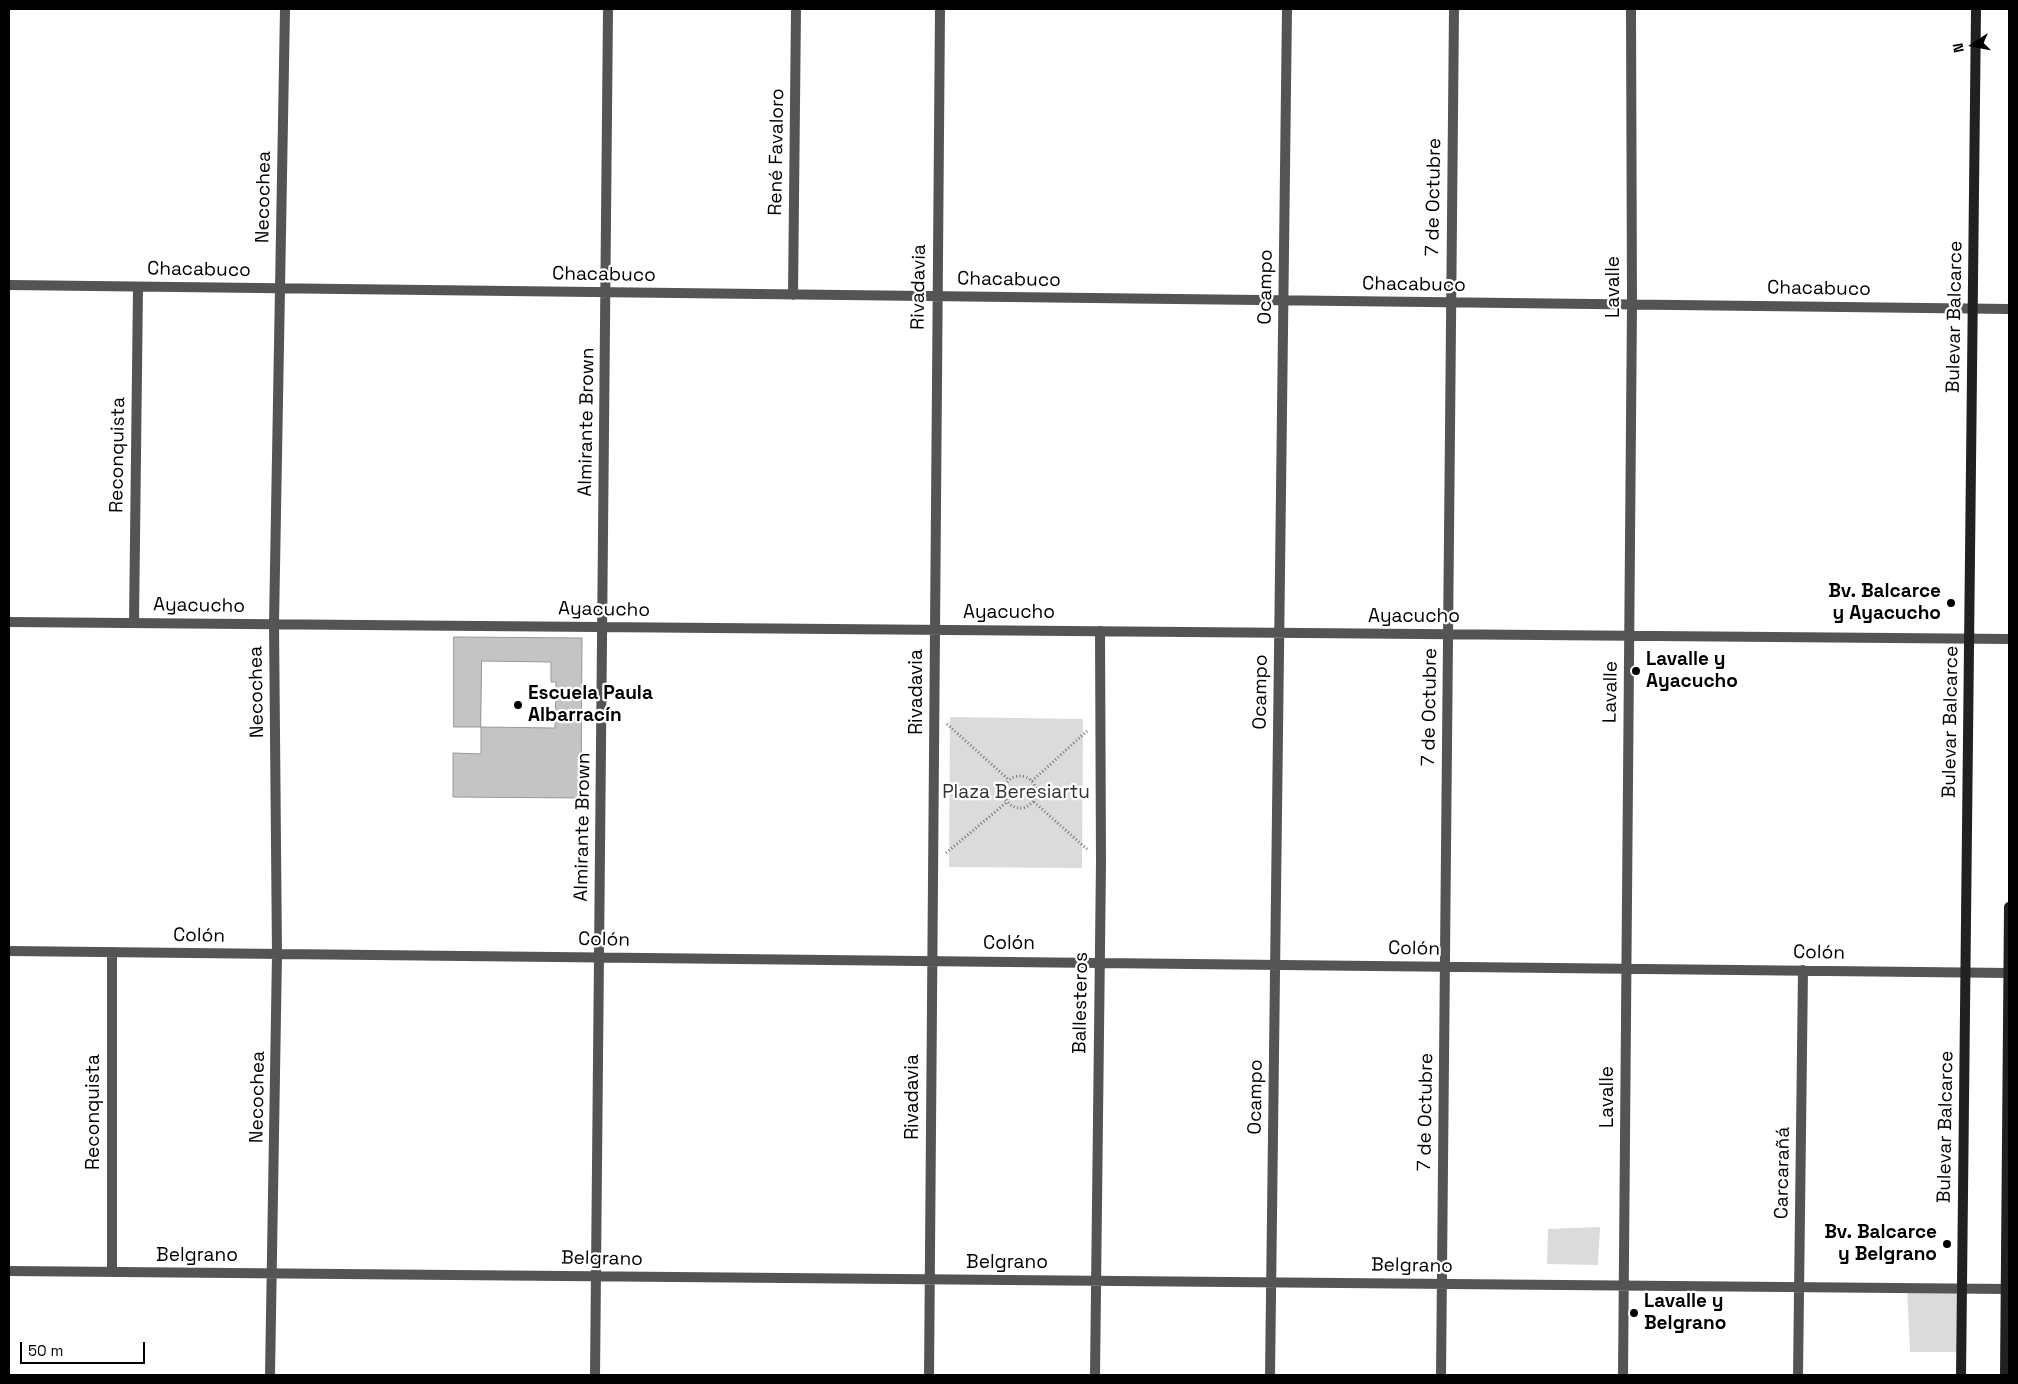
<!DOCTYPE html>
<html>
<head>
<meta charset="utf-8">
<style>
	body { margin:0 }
	#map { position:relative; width:2018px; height:1384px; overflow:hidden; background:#fff; font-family:"Space Grotesk",sans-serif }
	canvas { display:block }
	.frame { position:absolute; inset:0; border:10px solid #000; pointer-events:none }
	.north { position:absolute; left:1948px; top:20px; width:50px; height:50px; -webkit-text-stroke:4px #fff; paint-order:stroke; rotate:259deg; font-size:14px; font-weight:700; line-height:20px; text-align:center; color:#000 }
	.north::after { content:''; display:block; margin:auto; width:18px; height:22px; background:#000; clip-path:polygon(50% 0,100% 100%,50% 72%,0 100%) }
	.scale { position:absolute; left:20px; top:1342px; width:125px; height:22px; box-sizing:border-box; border:2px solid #000; border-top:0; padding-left:6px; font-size:15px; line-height:18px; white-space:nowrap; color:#000; -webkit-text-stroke:4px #fff; paint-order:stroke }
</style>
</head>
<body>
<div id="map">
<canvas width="2018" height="1384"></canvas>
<div class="frame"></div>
<div class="north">N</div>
<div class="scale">50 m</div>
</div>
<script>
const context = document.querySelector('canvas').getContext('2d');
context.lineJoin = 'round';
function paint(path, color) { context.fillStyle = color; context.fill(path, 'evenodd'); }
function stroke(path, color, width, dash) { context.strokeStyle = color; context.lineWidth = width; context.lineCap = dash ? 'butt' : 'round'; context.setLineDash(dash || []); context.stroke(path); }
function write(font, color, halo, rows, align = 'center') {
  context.font = font + ' "Space Grotesk",sans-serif'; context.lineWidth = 4.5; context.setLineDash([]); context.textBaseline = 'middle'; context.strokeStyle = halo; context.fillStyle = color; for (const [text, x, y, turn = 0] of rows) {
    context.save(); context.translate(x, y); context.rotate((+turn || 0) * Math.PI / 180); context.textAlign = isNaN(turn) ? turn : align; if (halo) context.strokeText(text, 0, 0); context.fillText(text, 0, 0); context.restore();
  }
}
paint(new Path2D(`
	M950,717l133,2 -1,149 -133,-1z
	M1600,1227l-2,38 -51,-1 1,-35z
	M1907,1288l55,1 -1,63h-51z`), '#dbdbdb');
const building = new Path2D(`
	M454,637l128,1 -1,160 -128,-1v-44l28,1v-27h-27zM482,661l69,1v20h5l-1,46 -74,-1z`);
paint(building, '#c4c4c4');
stroke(building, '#989898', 1);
stroke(new Path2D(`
	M947,724l62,56
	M1004 792a16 16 0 1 1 32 0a16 16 0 1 1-32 0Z
	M1032,781l55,-50
	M1034,802l54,48
	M946,853l61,-51`), '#767676', 3, [1, 2.5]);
stroke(new Path2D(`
	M9,285l2000,24
	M793,295l3,-286
	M9,622l2000,17
	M134,623l4,-336
	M9,951l2000,22
	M9,1271l1997,18
	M112,1272v-320
	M270,1375l7,-421 -3,-330 11,-615
	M595,1375l13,-1366
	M929,1375l11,-1366
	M1095,1375l6,-513 -1,-231
	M1270,1375l17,-1366
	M1441,1375l13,-1366
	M1623,1375l9,-1071 -1,-295
	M1798,1375l5,-405`), '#545454', 10);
stroke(new Path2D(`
	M1961,1375l15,-1366
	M2005,1375l4,-468`), '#212121', 10);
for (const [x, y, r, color] of [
	[1951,603,5,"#000"],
	[1636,671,5,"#000"],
	[518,705,5,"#000"],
	[1947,1244,5,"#000"],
	[1634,1313,5,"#000"]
]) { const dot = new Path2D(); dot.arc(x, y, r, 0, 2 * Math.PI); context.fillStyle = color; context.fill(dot); stroke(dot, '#fff', 2); }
write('19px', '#000', '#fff', [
	["René Favaloro",777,152,-89],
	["Necochea",264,197,-89],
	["7 de Octubre",1434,197,-89],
	["Chacabuco",199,270,1],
	["Chacabuco",604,275,1],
	["Chacabuco",1009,280,1],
	["Chacabuco",1414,285,1],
	["Rivadavia",919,287,-89],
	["Ocampo",1266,287,-89],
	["Lavalle",1614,287,-90],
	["Chacabuco",1819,289,1],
	["Bulevar Balcarce",1955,317,-89],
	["Almirante Brown",587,422,-89],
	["Reconquista",118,455,-89],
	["Ayacucho",199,606,1],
	["Ayacucho",604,610,1],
	["Ayacucho",1009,613],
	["Ayacucho",1414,617],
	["Necochea",257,692,-91],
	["Rivadavia",917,692,-90],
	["Ocampo",1261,692,-89],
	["Lavalle",1611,692,-89],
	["7 de Octubre",1430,707,-89],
	["Bulevar Balcarce",1951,722,-89],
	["Almirante Brown",583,827,-89],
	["Colón",199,936,1],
	["Colón",604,940,1],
	["Colón",1009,944],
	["Colón",1414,949,1],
	["Colón",1819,953,1],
	["Ballesteros",1081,1003,-89],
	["Necochea",258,1097,-89],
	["Rivadavia",913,1097,-90],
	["Ocampo",1256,1097,-89],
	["Lavalle",1608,1097,-90],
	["Reconquista",94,1112,-90],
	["7 de Octubre",1426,1112,-89],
	["Bulevar Balcarce",1946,1127,-89],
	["Carcarañá",1783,1173,-89],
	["Belgrano",197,1256],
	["Belgrano",602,1259,1],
	["Belgrano",1007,1263],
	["Belgrano",1412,1266,1]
]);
write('bold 19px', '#000', '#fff', [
	["Bv. Balcarce",1941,592,"right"],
	["y Ayacucho",1941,614,"right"],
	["Lavalle y",1646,660],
	["Ayacucho",1646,682],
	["Escuela Paula",528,694],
	["Albarracín",528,716],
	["Bv. Balcarce",1937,1233,"right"],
	["y Belgrano",1937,1255,"right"],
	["Lavalle y",1644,1302],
	["Belgrano",1644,1324]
], 'left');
write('19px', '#323232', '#fff', [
	["Plaza Beresiartu",1016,793]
]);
</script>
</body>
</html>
